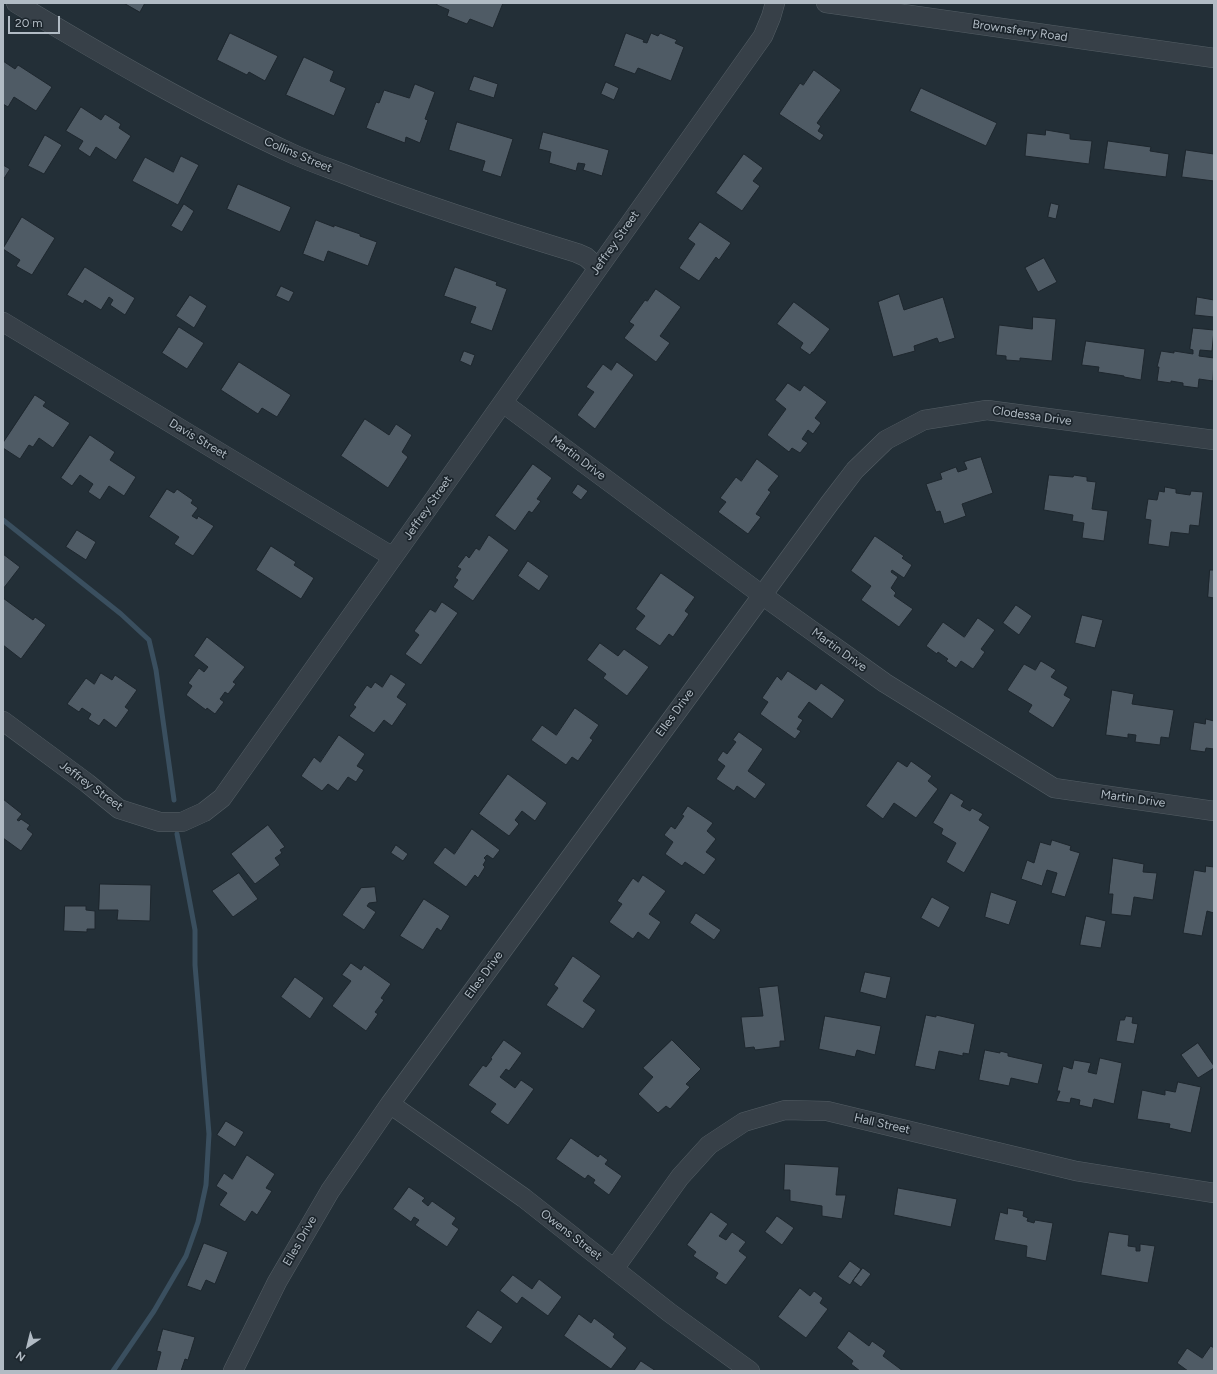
<!DOCTYPE html>
<html>
<head>
<meta charset="utf-8">
<style>
	body { margin:0 }
	#map { position:relative; width:1217px; height:1374px; overflow:hidden; background:#232f37; font-family:Figtree,sans-serif }
	canvas { display:block }
	.frame { position:absolute; inset:0; border:4px solid #b1bbc4; pointer-events:none }
	.north { position:absolute; left:8px; top:1326px; width:40px; height:40px; -webkit-text-stroke:3px #1c252c; paint-order:stroke; rotate:215deg; font-size:11px; font-weight:700; line-height:16px; text-align:center; color:#b1bbc4 }
	.north::after { content:''; display:block; margin:auto; width:14px; height:18px; background:#b1bbc4; clip-path:polygon(50% 0,100% 100%,50% 72%,0 100%) }
	.scale { position:absolute; left:8px; top:16px; width:52px; height:18px; box-sizing:border-box; border:2px solid #b1bbc4; border-top:0; padding-left:5px; font-size:12px; line-height:14px; white-space:nowrap; color:#b1bbc4; -webkit-text-stroke:3px #1c252c; paint-order:stroke }
</style>
</head>
<body>
<div id="map">
<canvas width="1217" height="1374"></canvas>
<div class="frame"></div>
<div class="north">N</div>
<div class="scale">20 m</div>
</div>
<script>
const context = document.querySelector('canvas').getContext('2d');
context.lineJoin = 'round';
function stroke(path, color, width, dash) { context.strokeStyle = color; context.lineWidth = width; context.lineCap = dash ? 'butt' : 'round'; context.setLineDash(dash || []); context.stroke(path); }
function paint(path, color) { context.fillStyle = color; context.fill(path, 'evenodd'); }
function write(font, color, halo, rows, align = 'center') {
  context.font = font + ' Figtree,sans-serif'; context.lineWidth = 3.5; context.setLineDash([]); context.textBaseline = 'middle'; context.strokeStyle = halo; context.fillStyle = color; for (const [text, x, y, turn = 0] of rows) {
    context.save(); context.translate(x, y); context.rotate((+turn || 0) * Math.PI / 180); context.textAlign = isNaN(turn) ? turn : align; if (halo) context.strokeText(text, 0, 0); context.fillText(text, 0, 0); context.restore();
  }
}
stroke(new Path2D(`
	M3,520l118,94 28,26 7,30 18,130
	M113,1371l41,-60 32,-55 12,-34 8,-37 3,-51 -14,-169v-35l-18,-96`), '#3a4f5f', 5);
const building = new Path2D(`
	M124,3h21l-5,9z
	M438,3h65l-10,25 -23,-9 -3,5 -20,-8 2,-6 -12,-5z
	M230,33l48,23 -13,25 -16,-9 -2,3 -30,-15z
	M626,33l18,7 -1,2 4,1 4,-10 7,3 2,-3 17,7 -2,3 9,4 -13,34 -33,-13 -3,6 -21,-8z
	M304,57l30,14 -4,10 16,7 -12,28 -48,-21z
	M3,61l12,8 3,-4 34,22 -16,24 -22,-14 -6,10 -5,-3z
	M814,70l27,20 -24,33 4,3 -3,5 6,4 -4,6 -41,-27 21,-31 3,2z
	M474,76l24,8 -4,14 -25,-8z
	M606,82l13,6 -5,12 -13,-6z
	M415,84l20,8 -10,27 3,1 -8,23 -14,-6 -1,6 -39,-15 10,-26 3,1 5,-13 25,8z
	M921,88l76,35 -11,23 -76,-35z
	M81,107l20,13 4,-6 16,10 -2,4 12,8 -15,24 -20,-13 -6,10 -12,-8 5,-8 -17,-10z
	M457,122l56,17 -12,38 -19,-6 3,-10 -36,-11z
	M1046,130l24,4v5l22,2 -3,23 -64,-8 2,-23 18,2z
	M543,132l66,18 -7,26 -19,-6 2,-6 -7,-1 -2,8 -27,-8 2,-11 -12,-3z
	M45,135l17,10 -18,29 -16,-8z
	M1108,141l43,6 -1,4 19,3 -3,23 -62,-8z
	M1186,150l28,4v27l-32,-4z
	M744,154l19,14 -10,13 7,5 -18,25 -26,-18z
	M181,156l18,9 -21,40 -46,-24 13,-24 28,15z
	M3,165l7,4 -7,11z
	M238,184l53,23 -11,25 -53,-23z
	M1051,203l8,2 -3,14 -8,-2z
	M184,204l10,7 -12,21 -11,-6z
	M22,217l33,21 -23,37 -16,-9 4,-6 -17,-11z
	M316,220l18,7v-2l26,9v2l17,6 -9,24 -40,-15 -4,11 -21,-8z
	M700,222l31,21 -12,17 -3,-3 -17,24 -20,-13 16,-24 -7,-5z
	M1044,258l13,24 -19,10 -13,-24z
	M85,267l50,31 -10,17 -15,-10 3,-5 -4,-3 -8,13 -16,-10 -2,4 -16,-9z
	M455,267l42,15 -1,3 11,4 -15,42 -22,-8 6,-16 -32,-11z
	M281,286l13,6 -5,10 -13,-6z
	M656,289l25,18 -21,29 10,7 -14,19 -32,-24 10,-13 -5,-3 16,-22 2,1z
	M899,294l5,16 39,-13 12,41 -16,5 -2,-5 -23,8 1,5 -22,6 -15,-55z
	M190,295l17,11 -13,22 -18,-12z
	M1197,297l17,3v17l-19,-2z
	M794,302l36,27 -17,23h-1l-2,3 -10,-7 3,-5 -26,-19z
	M1033,317l23,2 -4,42 -32,-3v3l-14,-1v-4l-10,-1 3,-30 33,4z
	M179,327l25,16 -17,26 -25,-16z
	M1193,328l21,2 -2,21 -12,-1 -1,6 15,2 -1,23 -14,-2 -1,9 -15,-2v-3l-12,-2v2l-14,-2 2,-14h-2l4,-16 13,2v-2l19,3v-4l-3,-1z
	M1086,341l59,8 -4,31 -17,-3v-1l-26,-4 1,-5 -17,-2z
	M464,351l11,4 -4,11 -11,-5z
	M239,362l52,33 -14,22 -15,-9 -4,6 -37,-24z
	M617,362l17,13 -39,54 -18,-14 17,-23 -8,-5 17,-23 8,6z
	M788,383l12,8 4,-6 23,17 -12,16 6,5 -8,11 -5,-4 -6,9 6,4 -8,10 -8,-5 -3,4 -22,-17 19,-26 -11,-9z
	M35,395l11,7 -3,4 27,17 -17,25 -14,-10 -6,9 -4,-2 -9,14 -17,-11v-5z
	M365,419l24,16 7,-11 16,11 -10,17 6,5 -20,31 -47,-32z
	M90,435l25,17 -5,8 26,17 -12,19 -15,-10 -9,14 -12,-8 5,-8 -13,-9 -8,11 -11,-8z
	M981,457l12,36 -31,11 4,12 -22,8 -4,-13 -4,1 -10,-28 16,-5 -2,-6 16,-6 2,5 9,-3 -3,-7z
	M757,459l22,17 -11,14 3,2 -15,22 5,3 -13,17 -30,-22 8,-10 -6,-4 16,-21 5,4z
	M533,464l19,14 -15,21 4,2 -9,12 -3,-2 -14,20 -20,-15z
	M1049,475l24,2 1,-2 13,2v4l9,1 -4,27 16,2 -4,30 -22,-3 2,-15 -12,-2 1,-6 -29,-5z
	M578,484l10,7 -7,9 -9,-7z
	M1165,487l11,2v4l14,2 1,-4 12,1 -4,34 -9,-1 -1,9 -18,-2 -2,15 -21,-3 3,-24 -6,-1 3,-20 9,1 2,-9 5,1z
	M167,489l7,4 3,-4 16,11 -2,3 7,5 -6,8 5,3 1,-3 16,10 -21,30 -19,-12 5,-7 -30,-20z
	M77,530l19,12 -10,18 -20,-13z
	M489,535l20,15 -36,51 -20,-14 5,-7 -3,-2 6,-9 -4,-2 9,-12 3,3 7,-10 3,2z
	M875,536l29,20 -2,2 10,7 -8,13 -12,-8 -1,2 7,5 -7,11 5,5 -2,3 19,13 -14,18 -38,-27 10,-14 -20,-15z
	M271,546l25,16 -2,3 20,13 -13,21 -45,-29z
	M3,554l17,13 -17,22z
	M528,561l21,15 -10,15 -21,-15z
	M1210,570h4v28l-6,-1z
	M661,573l34,24 -10,14 4,3 -16,23 -4,-3 -9,12 -25,-17 10,-13 -9,-7z
	M3,598l30,22 2,-3 11,8 -25,34 -18,-14z
	M442,602l16,11 -37,52 -16,-11 14,-19 -5,-4 16,-22 5,3z
	M1016,605l16,11 -13,19 -16,-12z
	M1082,615l21,5 -8,28 -20,-5z
	M978,618l17,12 -14,19 4,3 -12,17 -12,-8 -5,7 -10,-7 2,-2 -10,-7 -1,2 -11,-8 17,-24 21,15z
	M207,637l38,30 -12,15 3,2 -8,10 -3,-2 -5,7 4,3 -9,12 -8,-6 -1,2 -20,-15 6,-9 -4,-3 11,-15 5,4 4,-5 -14,-11z
	M600,643l18,13 6,-7 25,18 -22,29 -24,-18 3,-4 -19,-14z
	M1041,661l15,9 -5,7 17,10 -4,8 7,4 -18,29 -25,-16 4,-7 -25,-15 17,-26 11,6z
	M788,671l28,19 5,-7 24,17 -13,19 -23,-17 -11,15 5,3 -6,9 4,2 -6,8 -35,-25 8,-12 -6,-4 15,-22 4,4z
	M101,673l11,7 3,-5 22,15 -12,17 4,3 -13,18 -12,-9 -5,7 -11,-7 3,-5 -9,-6 -3,4 -12,-8 19,-26 8,6z
	M391,674l15,10 -9,13 10,7 -15,22 -8,-6 -10,13 -25,-17 7,-9 -3,-2 14,-20 4,3 4,-6 7,5z
	M1112,690l22,4 -2,10 42,6 -5,28 -8,-1 -1,8 -25,-3 1,-7 -8,-1v4l-22,-3z
	M575,708l24,17 -9,13 3,2 -15,21 -6,-4 -6,8 -35,-25 11,-15 14,10z
	M1206,719l8,2v28l-8,-1 -1,4 -15,-2 4,-28 11,2z
	M739,732l24,17 -15,22 18,13 -11,15 -18,-13 -3,5 -18,-12 9,-13 -8,-6 6,-9 4,3 9,-12 -3,-2z
	M339,735l26,19 -8,12 7,4 -8,12 -8,-5 -10,14 -10,-7 -6,7 -21,-15 13,-19 6,5z
	M898,761l9,6 4,-6 21,15 -4,5 10,8 -22,29 -22,-15 -11,16 -17,-13z
	M508,774l39,29 -12,18 -13,-10 -7,9 4,4 -10,12 -30,-22z
	M951,793l13,8 -3,5 9,5 2,-3 11,6 -4,6 11,7 -26,46 -18,-11 10,-19 -15,-9 2,-5 -10,-6z
	M3,799l19,15 -5,6 2,1 2,-2 9,6 -3,4 6,5 -12,17 -18,-13z
	M688,806l25,17 -6,8 9,8 -10,13 10,7 -12,16 -19,-13 -3,4 -17,-12 8,-12 -9,-7 7,-9 4,3 9,-13 -2,-1z
	M268,825l17,22 -5,3 2,3 -7,5 5,7 -25,19 -24,-30z
	M472,829l28,21 -7,9 -6,-4 -3,3 2,2 -3,5 2,2 -7,11 -3,-3 -9,12 -33,-24 12,-16 9,7z
	M1052,840l19,6 -1,4 10,3 -15,44 -14,-4 6,-20 -10,-3 -5,16 -21,-7 6,-19 7,3 6,-21 10,3z
	M396,845l12,9 -5,7 -12,-8z
	M1113,858l31,6 -1,8 14,1 -4,27 -19,-3 -3,19 -20,-2 2,-20h-4z
	M1206,866l8,1v46l-7,-2 -5,25 -19,-3 11,-63 11,2z
	M239,873l19,26 -25,18 -21,-26z
	M643,875l23,16 -17,23 12,8 -12,18 -11,-8 -5,7 -24,-17 13,-18 -5,-3 16,-23 5,4z
	M100,884l51,1 -1,36 -33,-1 1,-10h-19z
	M375,887l2,15 -8,1 -2,3 9,6 -12,18 -22,-15 19,-27z
	M991,892l26,9 -8,24 -24,-8z
	M932,897l18,10 -11,21 -18,-10z
	M424,899l26,17 -9,15 -4,-3 -14,22 -23,-14z
	M65,906h21v4l9,1v18h-8v3l-23,-1z
	M696,913l25,17 -7,10 -24,-17z
	M1086,916l20,5 -5,27 -21,-3z
	M573,956l28,20 -18,25 13,9 -13,19 -37,-24 12,-17 -4,-3z
	M351,963l10,7 3,-5 27,19 -10,14 3,2 -9,12 3,2 -12,17 -34,-25 19,-25 -9,-6z
	M865,972l26,5 -5,22 -26,-7z
	M295,977l29,21 -14,21 -29,-22z
	M778,986l7,55h-5v6l-25,3 -1,-3 -9,1 -4,-31 22,-1 -4,-28z
	M926,1015l10,2v-2l39,9 -6,30 -6,-1v3l-24,-5 -4,19 -20,-4z
	M825,1016l56,10 -6,29 -18,-5 -2,7 -36,-8z
	M1126,1016l7,1 -1,6 6,1 -4,20 -18,-3 4,-21h4z
	M504,1040l18,13 -13,18 -3,-2 -6,8 15,11 6,-8 13,9 -26,36 -18,-13 6,-8 -28,-19 15,-20 3,2 6,-8 -1,-1z
	M672,1040l29,29 -15,15 4,3 -20,22 -4,-3 -8,7 -20,-19 15,-17 -10,-9z
	M1198,1043l16,23v2l-16,10 -17,-23z
	M985,1050l15,3v-2l8,2v3l35,8 -5,20 -27,-6 -2,8 -30,-6z
	M1100,1058l22,5 -8,41 -20,-5 -2,9 -13,-3 1,-5 -9,-2 -1,5 -14,-2 4,-10h-3l6,-25 9,3 2,-9 17,3 -3,9 8,2z
	M1178,1082l23,5 -10,46 -22,-5 1,-4 -33,-5 5,-29 23,5v-5l10,2z
	M226,1121l18,11 -9,15 -18,-12z
	M571,1138l27,19 2,-3 8,6 -3,4 17,12 -13,19 -16,-12 2,-3 -7,-5 -3,4 -29,-20z
	M247,1155l28,19 -9,14 6,3 -15,24 -5,-4 -7,11 -26,-17 8,-12 -11,-7 8,-13 8,6z
	M785,1164l54,3 -3,28h10l-4,24 -20,-3v-10l-32,-5v-11h-6z
	M409,1187l16,11 -3,3 6,5 4,-5 24,17 -4,6 7,5 -12,18 -32,-22 4,-5 -5,-3 -3,5 -18,-13z
	M898,1188l59,11 -6,28 -57,-12z
	M1008,1208l16,3 -1,5 5,2 -1,3 7,2 1,-3 18,3 -7,38 -20,-4 1,-11 -33,-6 6,-28 7,2z
	M711,1212l17,12 -9,12 7,4 6,-8 14,10 -7,9 8,6 -21,28 -11,-7 3,-5 -25,-17 3,-4 -9,-7z
	M777,1216l17,12 -12,17 -17,-13z
	M1109,1232l20,3 -1,11 8,1v4h4v-7l15,2 -7,37 -47,-8z
	M204,1243l24,9 -13,32 -9,-4 -5,11 -14,-5z
	M850,1261l11,8 -11,16 -12,-8z
	M863,1268l8,6 -10,13 -8,-6z
	M513,1275l19,14 7,-10 23,18 -14,19 -26,-19 -5,7 -17,-13z
	M800,1288l10,8 4,-5 9,7 -3,5 8,6 -22,29 -28,-21z
	M478,1310l25,17 -12,17 -25,-17z
	M579,1314l12,9 3,-5 21,16 -2,3 14,11 -16,21 -47,-33z
	M163,1329l32,8 -7,23 -3,-1 -4,12h-25l5,-19 -4,-1z
	M849,1331l20,15 3,-5 14,10 -3,5 20,15h-43l-9,-7 2,-3 -16,-13z
	M1211,1346l3,2v23h-26l-11,-8 10,-15 15,10z
	M641,1361l15,10h-22z`);
paint(building, '#4f5b65');
stroke(building, '#1e272e', 1);
const minor = new Path2D(`
	M16,3c90,54 181,107 277,151 20,9 41,16 61,24 73,28 148,52 223,75l9,4 11,10
	M826,3l388,55
	M3,322l390,235
	M503,403l259,192 123,88 169,105 160,23
	M3,721l84,62 32,26 41,13h22l22,-10 18,-14 541,-762 8,-19 4,-14
	M390,1104l134,94 146,115 80,58
	M614,1269l66,-92 29,-32 35,-23 41,-12 42,1 249,60 138,22
	M233,1371l44,-89 53,-91 60,-87 439,-600 26,-34 31,-30 38,-20 63,-10 227,30`);
stroke(minor, '#545e65', 20);
stroke(minor, '#374048', 19);
write('12px', '#b1bbc4', '#1c252c', [
	["Brownsferry Road",1020,31,8],
	["Collins Street",298,155,23],
	["Jeffrey Street",615,243,-55],
	["Clodessa Drive",1032,416,8],
	["Davis Street",198,439,31],
	["Martin Drive",578,458,37],
	["Jeffrey Street",428,508,-55],
	["Martin Drive",839,650,36],
	["Elles Drive",675,713,-54],
	["Jeffrey Street",91,786,36],
	["Martin Drive",1133,799,8],
	["Elles Drive",484,975,-54],
	["Hall Street",882,1124,13],
	["Owens Street",571,1235,38],
	["Elles Drive",300,1241,-60]
]);
</script>
</body>
</html>
